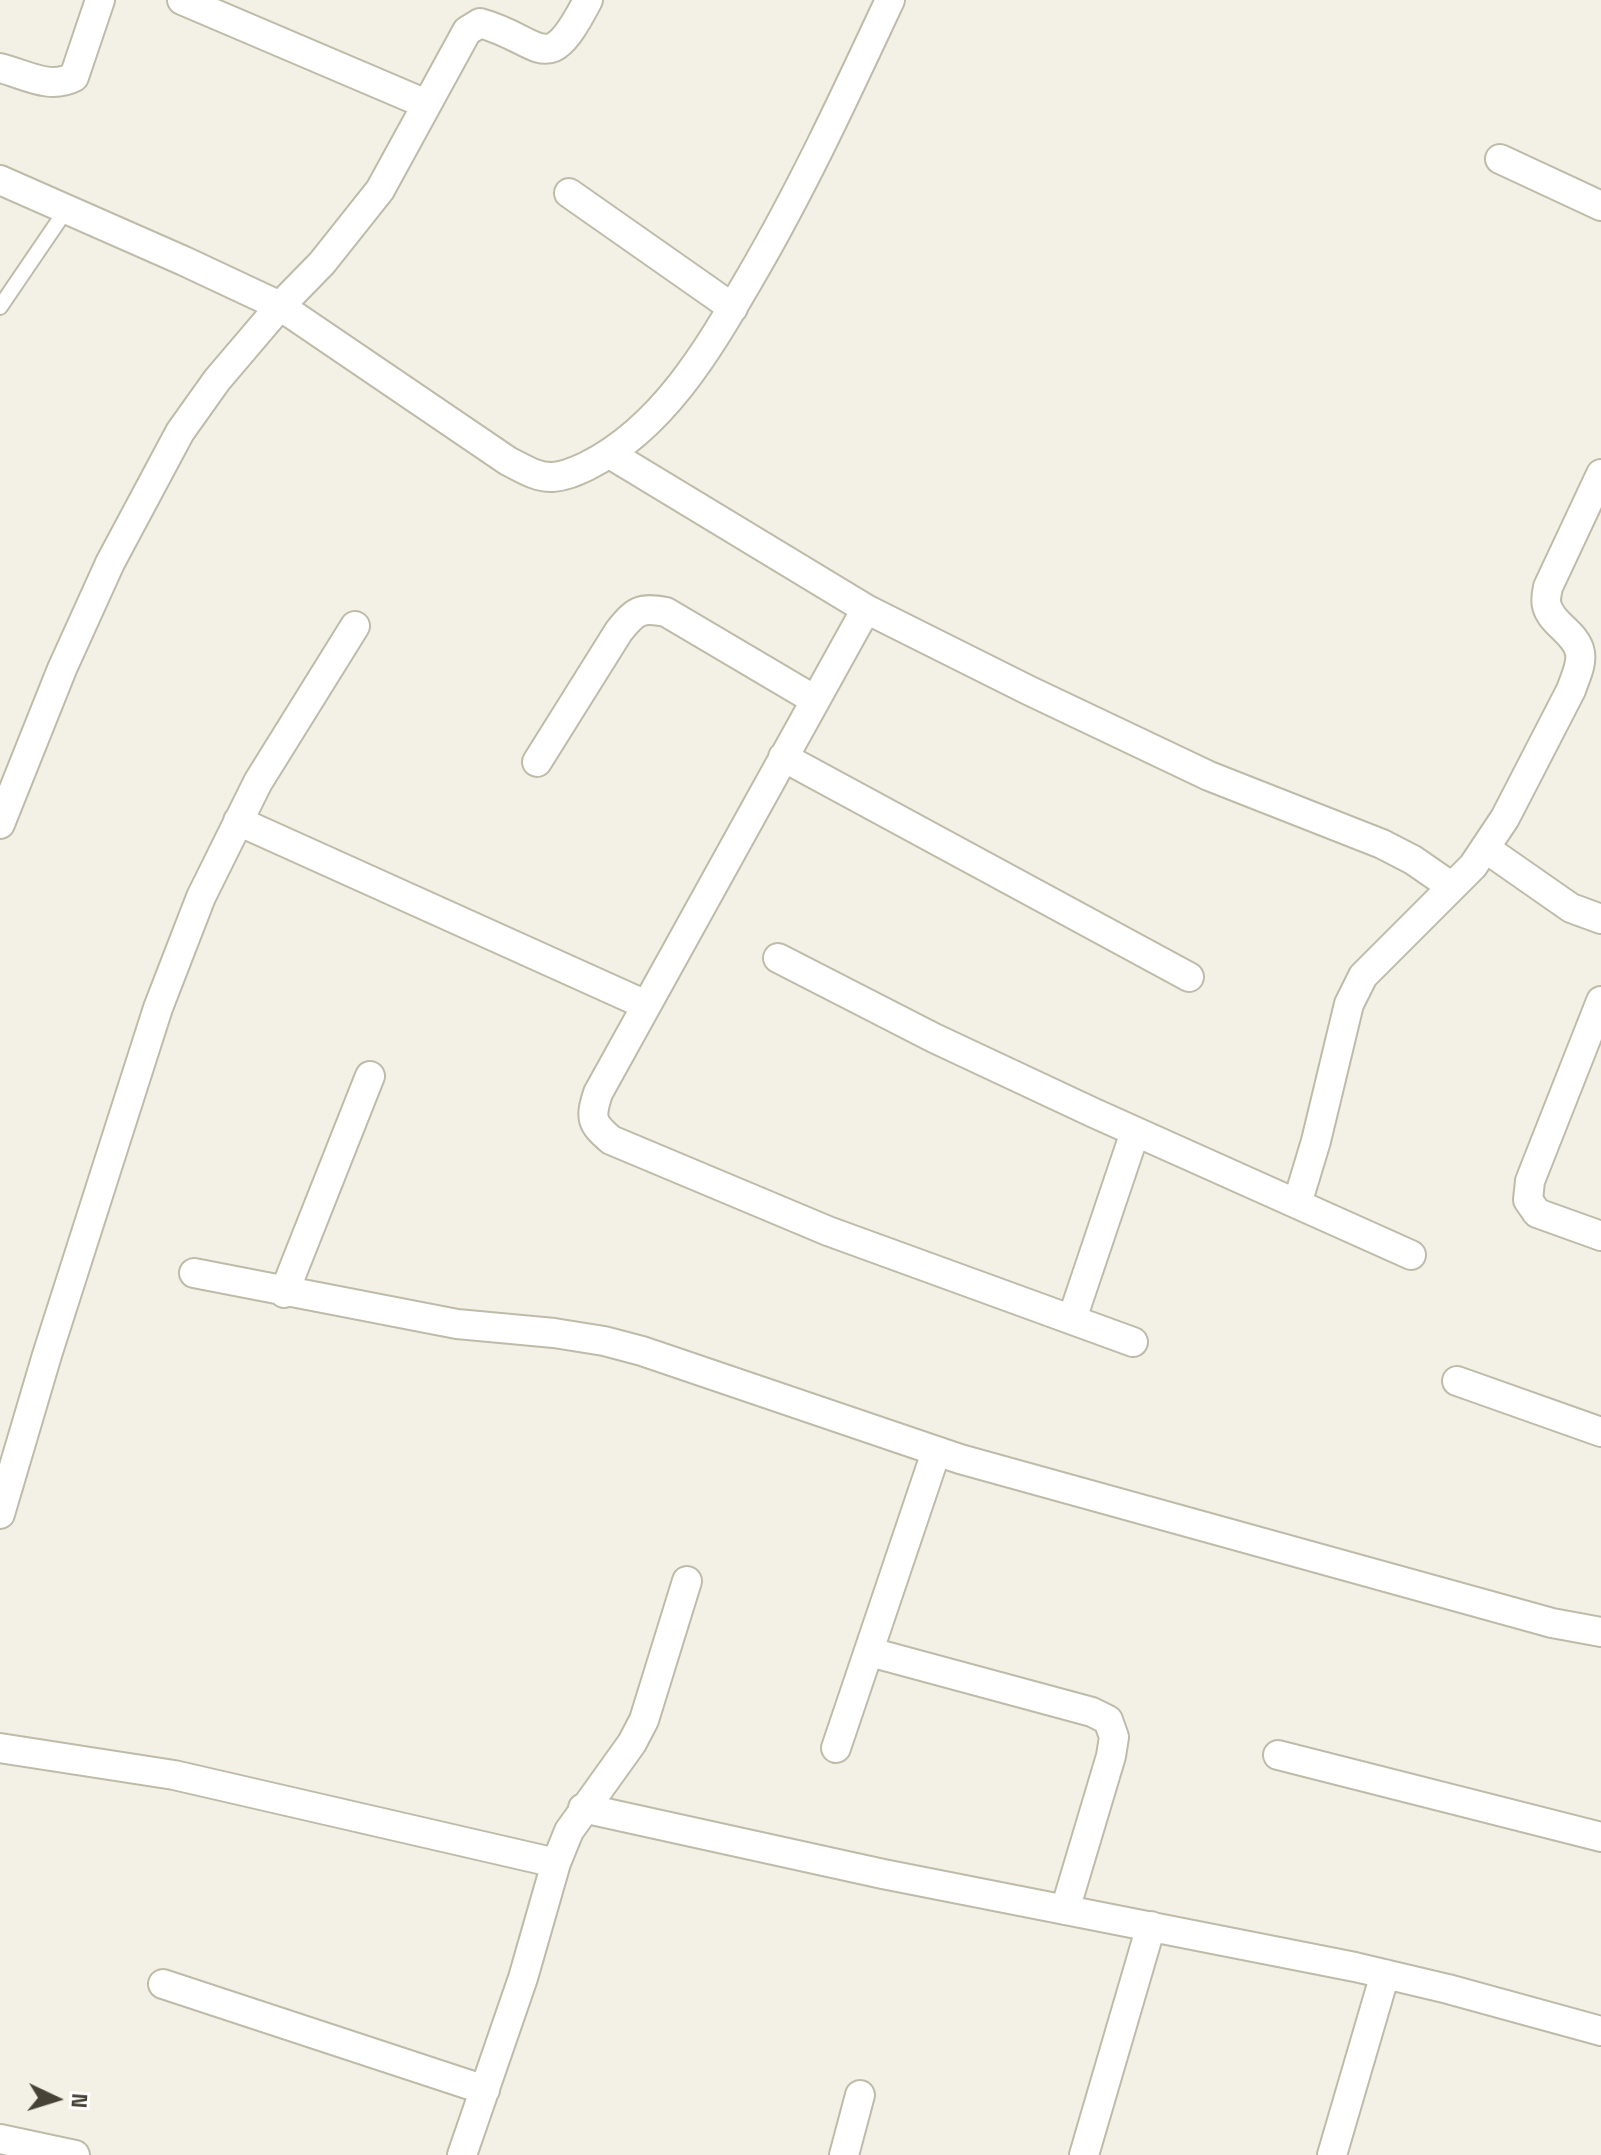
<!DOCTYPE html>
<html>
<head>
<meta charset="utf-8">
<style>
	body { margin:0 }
	#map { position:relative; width:1601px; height:2155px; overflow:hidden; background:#f3f1e6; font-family:"Space Grotesk",sans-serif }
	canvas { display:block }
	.north { position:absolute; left:16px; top:2059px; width:80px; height:80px; -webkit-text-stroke:6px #fff; paint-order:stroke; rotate:94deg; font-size:22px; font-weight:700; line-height:32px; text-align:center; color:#464236 }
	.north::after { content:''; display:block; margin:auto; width:28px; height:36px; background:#464236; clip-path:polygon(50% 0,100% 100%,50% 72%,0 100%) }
</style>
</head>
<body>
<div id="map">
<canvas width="1601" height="2155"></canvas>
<div class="north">N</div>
</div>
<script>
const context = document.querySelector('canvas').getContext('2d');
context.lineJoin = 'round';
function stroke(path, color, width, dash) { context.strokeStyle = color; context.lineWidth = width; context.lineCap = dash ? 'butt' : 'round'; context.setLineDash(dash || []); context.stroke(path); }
const lane = new Path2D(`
	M0,307l66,-97`);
const street = new Path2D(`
	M182,0l244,104
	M0,68c25,6 49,22 74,9l26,-77
	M1500,159l101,47
	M0,180l184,81 96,45 228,155c14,7 29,17 45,16 13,-1 23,-6 34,-11 77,-39 122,-118 164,-190 52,-89 95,-182 139,-276
	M569,193l164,115
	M610,454l256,155 162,81 181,86 173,68 31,16 39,27
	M866,609l-268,484c-8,25 -7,30 13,47l217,91 305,111
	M783,757l406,220
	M537,762l82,-131c16,-20 21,-24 47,-19l149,88
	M238,821l408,184
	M0,824l62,-155 48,-106 70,-131 37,-52 63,-74 42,-43 58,-73 87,-159 13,-8c64,18 66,58 108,-23
	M1485,848l86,60 30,11
	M778,958l156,80 160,75 317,142
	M1601,1001l-71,180 -2,19 9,13 64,23
	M1297,1204l19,-63 33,-137 14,-28 110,-110 32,-48 66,-128c4,-12 11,-25 9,-37 -3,-20 -28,-28 -33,-47 -2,-5 0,-14 1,-19l53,-113
	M194,1273l263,51 97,9 50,8 38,10 318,108 592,164 49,9
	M284,1293l86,-217
	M1072,1319l63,-187
	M1457,1381l144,51
	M0,1514l47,-159 111,-347 43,-111 57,-115 97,-156
	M870,1652l222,60 16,8 6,17 -3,19 -46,154
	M0,1748l174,27 382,88
	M836,1748l100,-296
	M1278,1755l323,82
	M583,1808l300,66 472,93 93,22 153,42
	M163,1984l322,106
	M0,2139l75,16
	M462,2155l61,-177 33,-115 13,-32 63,-88 12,-23 43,-139
	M844,2155l16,-60
	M1084,2155l67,-229
	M1332,2155l53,-181`);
stroke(lane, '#bebba9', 18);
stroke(street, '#bebba9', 32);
stroke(lane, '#fff', 14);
stroke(street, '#fff', 28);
</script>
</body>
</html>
